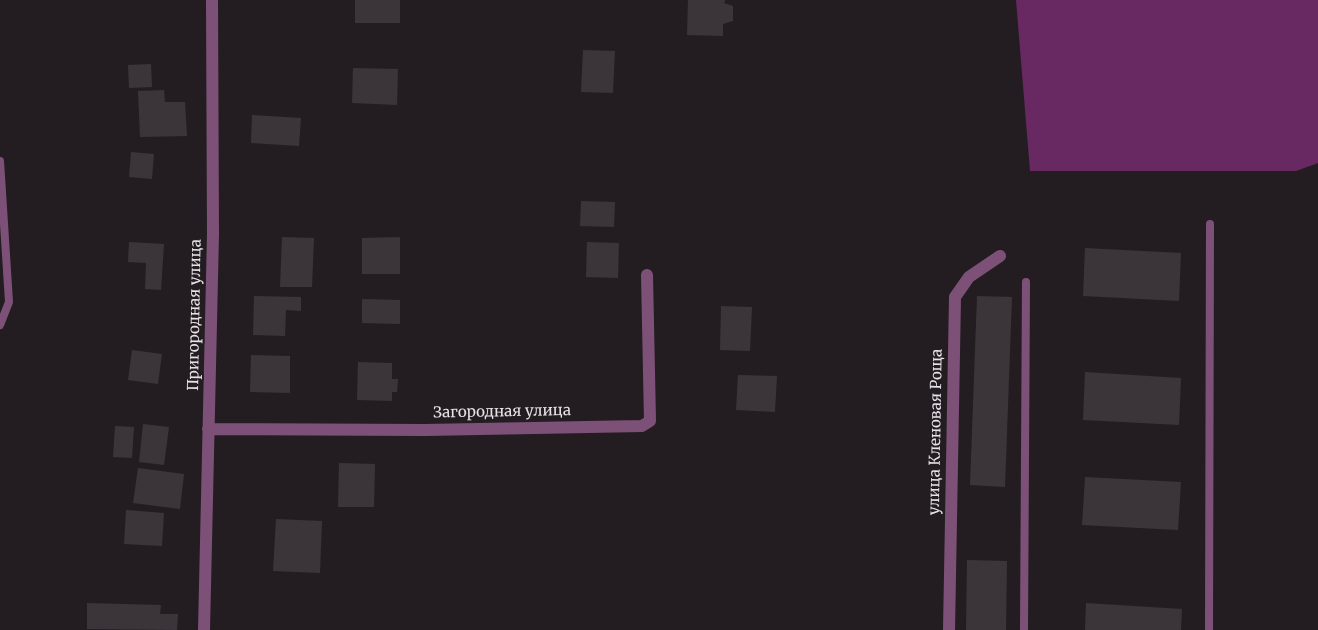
<!DOCTYPE html>
<html>
<head>
<meta charset="utf-8">
<style>
	body { margin:0 }
	canvas { display:block; background:#231d22 }
</style>
</head>
<body>
<canvas width="1318" height="630"></canvas>
<script>
const context = document.querySelector('canvas').getContext('2d');
context.lineJoin = 'round';
function paint(path, color) { context.fillStyle = color; context.fill(path, 'evenodd'); }
function stroke(path, color, width, dash) { context.strokeStyle = color; context.lineWidth = width; context.lineCap = dash ? 'butt' : 'round'; context.setLineDash(dash || []); context.stroke(path); }
function write(font, color, halo, rows, align = 'center') {
  context.font = font + ' Merriweather,serif'; context.lineWidth = 4; context.setLineDash([]); context.textBaseline = 'middle'; context.strokeStyle = halo; context.fillStyle = color; for (const [text, x, y, turn = 0] of rows) {
    context.save(); context.translate(x, y); context.rotate((+turn || 0) * Math.PI / 180); context.textAlign = isNaN(turn) ? turn : align; if (halo) context.strokeText(text, 0, 0); context.fillText(text, 0, 0); context.restore();
  }
}
paint(new Path2D(`
	M1016,0h302v163l-22,8h-266z`), '#682861');
paint(new Path2D(`
	M355,0h45v23h-45z
	M688,0h37l-1,3 9,3v15l-10,3v12l-36,-1z
	M583,50l32,1 -2,42 -32,-1z
	M151,64l1,23 -23,1 -1,-23z
	M353,68l45,1 -1,36 -45,-2z
	M164,90l1,12h20l2,34 -47,1 -2,-46z
	M252,115l49,3 -2,28 -48,-3z
	M131,152l23,2 -2,25 -23,-2z
	M581,201l34,1 -1,25 -34,-1z
	M282,237l32,1 -2,49h-32z
	M400,237v37h-38v-36z
	M129,242l35,2 -3,46 -16,-1 1,-26 -18,-1z
	M587,242l32,1 -1,35 -32,-1z
	M1085,248l96,5 -2,48 -96,-5z
	M254,296l47,1v14l-15,-1 -1,26 -32,-1z
	M977,296l35,1 -7,190 -35,-2z
	M362,299l38,1v24l-38,-1z
	M721,306l31,1 -2,44 -30,-1z
	M132,350l30,4 -4,30 -30,-4z
	M251,355l39,1v37l-40,-1z
	M358,362l34,1v16h6l-1,13h-5v9l-35,-1z
	M1085,372l96,6 -2,47 -96,-5z
	M738,375l39,1 -2,36 -39,-2z
	M143,424l26,3 -5,38 -25,-3z
	M115,426l19,1 -2,31 -19,-1z
	M339,463l36,1 -1,43h-36z
	M138,468l46,6 -4,35 -47,-6z
	M1085,477l96,5 -3,48 -96,-5z
	M126,510l38,3 -2,33 -38,-2z
	M276,519l46,2 -2,52 -47,-2z
	M967,560l40,1 -1,69h-40z
	M87,603l74,2 -1,9h18l-1,16 -90,-1z
	M1086,603l96,6 -1,21h-96z`), '#3b3439');
stroke(new Path2D(`
	M0,161l9,141 -9,23
	M1024,630l2,-348
	M1209,630l1,-406`), '#7d5177', 8);
stroke(new Path2D(`
	M208,429l217,1 217,-4 8,-5 -3,-146
	M204,630l9,-396 -1,-234
	M949,630l6,-333 14,-20 31,-21`), '#7d5177', 12);
write('15px', '#e6e2e5', '#231d22', [
	["Пригородная улица",195,315,-89],
	["Загородная улица",502,412,-1],
	["улица Кленовая Роща",936,432,-89]
]);
</script>
</body>
</html>
